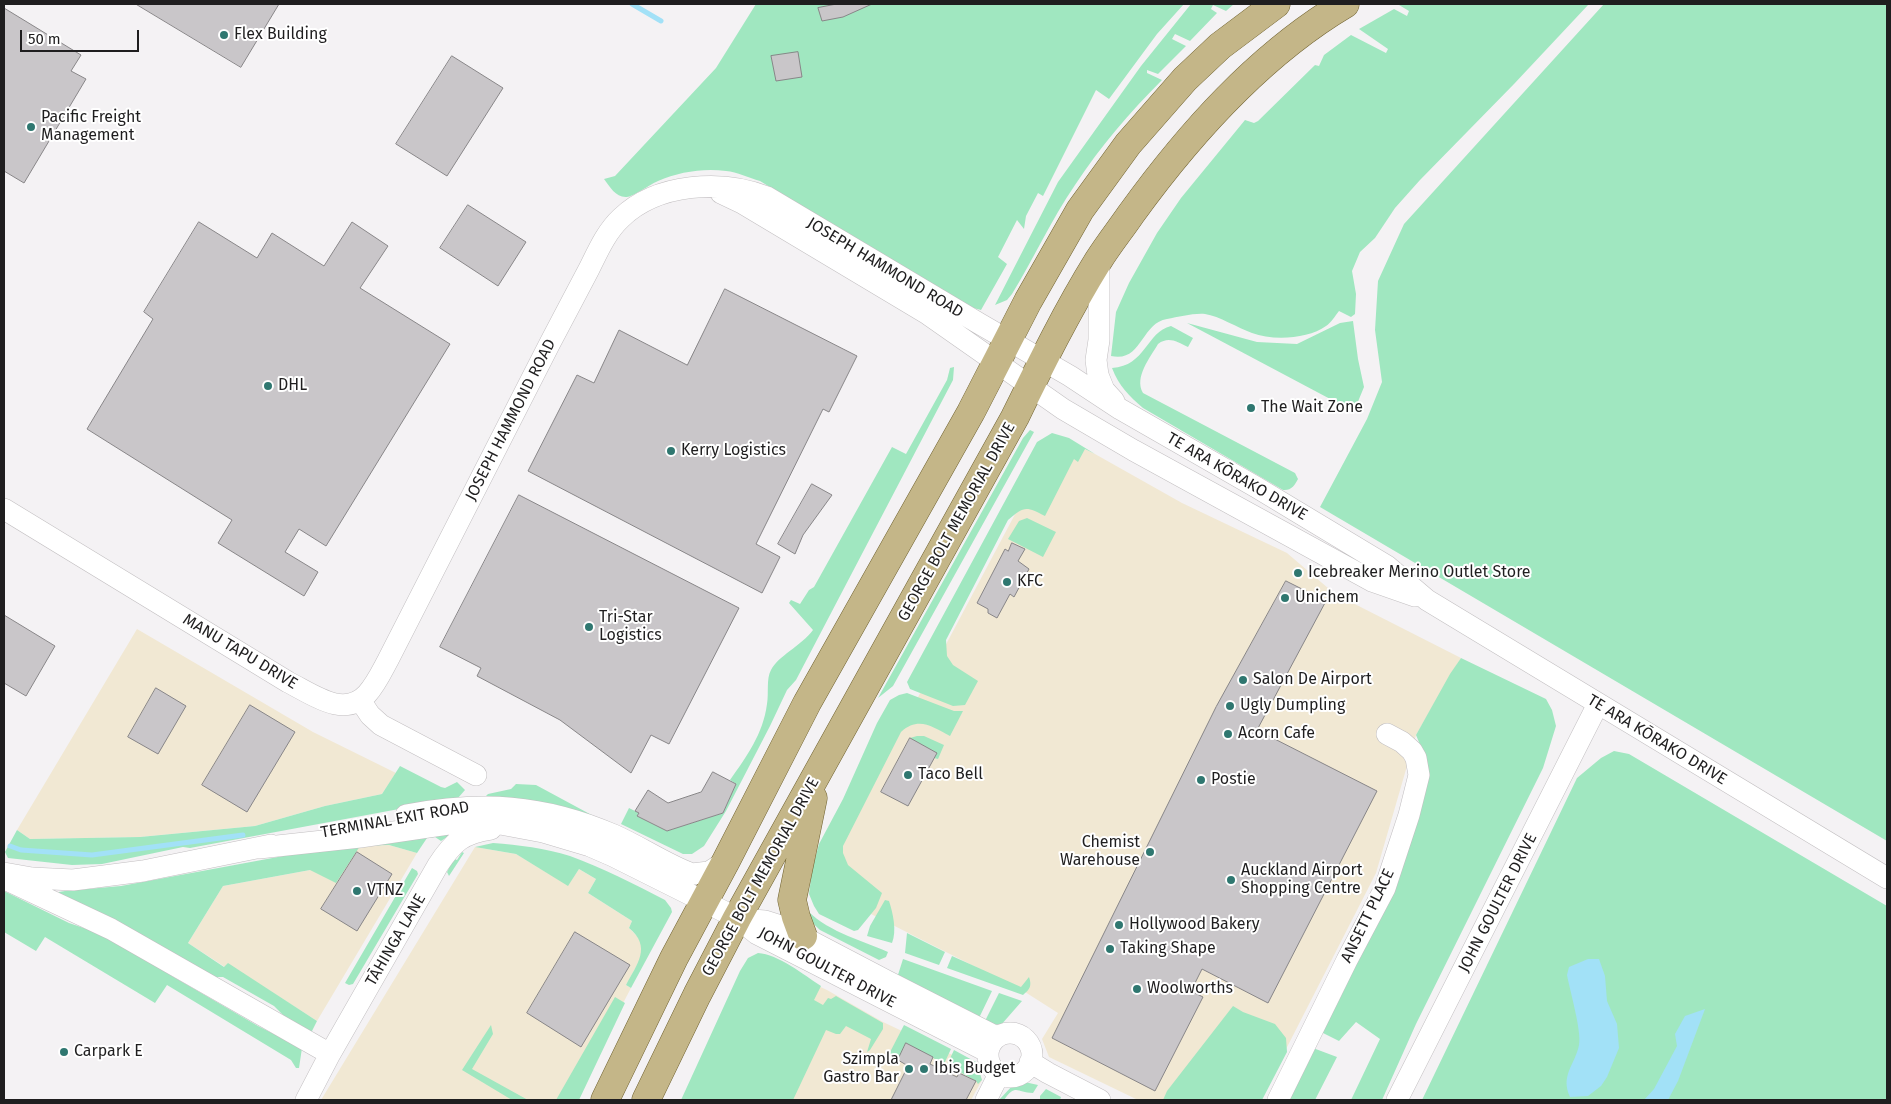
<!DOCTYPE html>
<html>
<head>
<meta charset="utf-8">
<style>
	body { margin:0 }
	#map { position:relative; width:1891px; height:1104px; overflow:hidden; background:#f4f2f4; font-family:"Fira Sans",sans-serif }
	canvas { display:block }
	.frame { position:absolute; inset:0; border:5px solid #1f1e1f; pointer-events:none }
	.scale { position:absolute; left:20px; top:30px; width:119px; height:22px; box-sizing:border-box; border:2px solid #1f1e1f; border-top:0; padding-left:6px; font-size:15px; line-height:18px; white-space:nowrap; color:#1f1e1f; -webkit-text-stroke:4px #fff; paint-order:stroke }
</style>
</head>
<body>
<div id="map">
<canvas width="1891" height="1104"></canvas>
<div class="frame"></div>
<div class="scale">50 m</div>
</div>
<script>
const context = document.querySelector('canvas').getContext('2d');
context.lineJoin = 'round';
function paint(path, color) { context.fillStyle = color; context.fill(path, 'evenodd'); }
function stroke(path, color, width, dash) { context.strokeStyle = color; context.lineWidth = width; context.lineCap = dash ? 'butt' : 'round'; context.setLineDash(dash || []); context.stroke(path); }
function write(font, color, halo, rows, align = 'center') {
  context.font = font + ' "Fira Sans",sans-serif'; context.lineWidth = 4; context.setLineDash([]); context.textBaseline = 'middle'; context.strokeStyle = halo; context.fillStyle = color; for (const [text, x, y, turn = 0] of rows) {
    context.save(); context.translate(x, y); context.rotate((+turn || 0) * Math.PI / 180); context.textAlign = isNaN(turn) ? turn : align; if (halo) context.strokeText(text, 0, 0); context.fillText(text, 0, 0); context.restore();
  }
}
paint(new Path2D(`
	M1057,435l38,19 87,49 105,50 48,41 126,64 -45,77 -40,138 -116,227h-122l-89,-43 -7,-18 16,-26 -33,-21 -158,-80 -16,-40 -14,-22z
	M137,629l176,103 83,41 -14,21 -57,12 -70,20 -115,11 -110,2 -13,-9z
	M389,845l28,8 -100,168 -89,-57 -3,3 -37,-24 35,-57 87,-16 50,-24z
	M475,847l41,7 52,31 11,-16 17,10 -8,14 44,28 -3,7 8,8 4,7v15l-15,27 5,3 -59,112h-251z
	M803,979l24,11 56,32 95,45 4,13 -11,20h-290z`), '#f1e8d3');
paint(new Path2D(`
	M756,4h428l-27,30 -48,65 -13,-9 -53,106 -5,-3 -12,23 -2,13 -7,-9 -19,37 9,7 -26,46 -15,-4 -206,-125c-11,-3 -23,-9 -34,-10 -23,-3 -47,1 -68,10 -7,3 -26,16 -31,16 -11,1 -17,-10 -23,-18l11,-3 101,-108z
	M1191,4h43l-8,7 -13,-6 -2,4 6,4 -27,28 -15,-7 -3,5 14,7 -28,28 -11,-4v3l15,7c-32,32 -62,67 -87,105 -24,35 -41,73 -63,109l-5,6 -12,5 63,-123 83,-116z
	M1401,4h188l-75,80 -94,96 -25,28 -20,30 -15,14 -8,19 4,23 -1,20 -4,3 -12,-6c-4,5 -8,12 -13,15 -18,13 -53,15 -74,7 -14,-5 -33,-17 -47,-19 -12,-1 -26,3 -38,5 -26,4 -25,44 -56,37l5,-44 13,-29 28,-50 24,-35 64,-78 9,3 4,-2 57,-56 4,1 5,-11 27,-20 35,18 2,-4 -29,-20 35,-20 13,7 2,-5 -10,-6z
	M1604,4h283v837l-567,-334 47,-88 15,-37 -7,-52 3,-49 26,-57z
	M1353,321l5,38 6,28 -7,17 -8,5 -162,-86 70,19 40,2 43,-21z
	M1171,326l22,12 -5,9c-11,-5 -19,-11 -30,-3 -8,14 -24,33 -15,49l152,80 3,6c-3,6 -7,12 -15,11l-140,-82c-14,-12 -24,-22 -31,-40 34,-2 34,-36 59,-42z
	M954,367l-1,13 -157,300 -9,10 -17,36 -44,85 -22,35 -12,8h-9l-62,-30 8,-16 10,5 -2,3 30,15 56,-18 13,-29 -6,-4c17,-24 33,-46 37,-76 2,-11 -1,-25 4,-34 7,-14 30,-24 42,-40l-24,-27 2,-3 9,4 9,-14 5,-3 78,-140 14,7 41,-74 3,-12z
	M1030,430l4,2 -141,254 -15,12 145,-260z
	M1052,433l17,5 26,16 -10,-5 -7,13 -4,-3 -29,57c-19,-10 -21,-10 -37,4l-62,120 1,16 6,9 25,16 -13,24 -12,1 -43,-17 -3,-7 130,-240z
	M1027,518l29,14 -13,25 -35,-18 11,-18z
	M1461,658l85,41 6,11 4,16 -13,42 -127,256 -34,76h-31l29,-61 -24,-17 -17,19 -18,-9 102,-230 5,-38 -12,-29 34,-61z
	M907,693l47,18h9l-13,25c-18,-9 -31,-20 -49,-4l-58,114v7l5,12 34,28 -6,15 -18,22 -4,1 -35,-17 -5,-8 -5,-12 3,-24 7,-26 24,-45 34,-76 13,-23 9,-5z
	M917,736h7l20,9 -6,14 -4,-1 3,-5 -27,-15z
	M1614,751l15,3 258,152v194h-465l155,-322 24,-20z
	M400,766l41,21 4,1 12,-6 8,8 -7,8 -268,50 -7,-1 -81,17 -30,1 -64,-7 -3,-6 12,-22 13,9 110,-2 115,-11 70,-20 57,-12z
	M516,784l20,1 76,41 -126,-30 2,-2 23,-5z
	M453,833l-12,8 -6,-4 -8,1 -10,15 -28,-8 -29,1 -24,37 -26,-13 -87,16 -35,57 36,24 4,-4 89,58 -8,16 -7,-3 -28,-28 -51,-29h-12l-153,-82 1,-3 6,-1 56,-5 238,-44z
	M493,843c26,2 52,5 77,13 33,12 64,28 95,44l6,8 1,4 -41,76 -5,-3c11,-21 26,-38 3,-57l3,-7 -44,-28 8,-14 -17,-10 -11,17 -52,-32 -41,-7z
	M462,852l2,1 -15,23 -2,-4c3,-5 3,-9 5,-14l5,2z
	M412,868l5,3 1,3 -65,110 -4,1 -4,-2z
	M4,891l65,32 47,16 23,13 33,24 86,50 44,22 -3,20h-3l-5,-8 -124,-75 -12,18 -110,-66 -9,14 -32,-19z
	M885,900l4,1c4,12 8,30 3,42l-25,-7 3,-10z
	M803,906c22,25 55,33 85,46l-2,5 -7,3 -59,-30 -16,-15z
	M907,933l38,19 -6,13 -34,-12z
	M758,953c20,1 46,22 63,33l-7,14 9,5 5,-7 3,1 5,-3 47,27v6l-13,21 -3,2 4,-13 -25,-13 -6,8h-4l-10,-4 -33,70h-112l59,-129 8,-13z
	M952,956l69,31 8,-10c3,9 1,12 -6,18l-76,-27z
	M903,959l89,32 -13,27 -82,-40z
	M999,993l23,8 -21,24 -17,-2z
	M615,997l10,6 -46,97h-23z
	M1233,1006l10,6 32,12 11,14 1,14 -25,48h-99l4,-9z
	M491,1025l2,9 -21,35 56,31h-16l-50,-30z
	M904,1025l47,24 -7,15 -38,-21 -8,17 -10,-4z
	M1313,1048l24,9 -22,43h-27z
	M954,1050l22,12 6,18 -4,4 -2,-3 -29,-16z
	M1020,1081l18,4 -5,8c-16,0 -17,-10 -29,7h-5l14,-15z
	M1046,1089l15,8 -1,3 -20,-1v-3z`), '#a0e7c0');
paint(new Path2D(`
	M1588,959h11l6,17 2,25 10,23 2,24 -12,29 -6,9 -13,10 -18,1c-10,-22 5,-32 9,-52 3,-13 -9,-54 -12,-70l2,-8z
	M1705,1009l-27,72 -10,19h-24l10,-11 23,-43 -2,-12 10,-18z`), '#a2e1f7');
stroke(new Path2D(`
	M632,4l29,17
	M10,846l11,4 71,5 151,-20`), '#a2e1f7', 5);
const building = new Path2D(`
	M136,4h143l-38,63z
	M837,4h35l-29,13 -21,4 -4,-13z
	M4,8l77,47 -10,16 15,8 -62,104 -20,-12z
	M798,52l4,25 -26,4 -5,-25z
	M452,56l51,32 -56,88 -51,-32z
	M468,205l58,37 -28,44 -58,-38z
	M199,222l58,36 15,-25 52,33 28,-44 36,24 -28,42 90,56 -124,202 -27,-17 -14,23 33,20 -14,24 -86,-53 14,-23 -145,-91 66,-110 -9,-7z
	M725,289l132,67 -28,56 -6,-3 -67,135 24,13 -18,36 -234,-122 49,-96 17,8 25,-53 68,35z
	M812,484l20,11 -29,40 -8,19 -17,-10z
	M519,495l220,113 -70,136 -18,-9 -20,38 -71,-53 -83,-44 4,-8 -41,-21z
	M1012,543l13,6 -7,12 11,8 -15,28 -4,-3 -13,24 -9,-5v-4l-11,-6 28,-54 3,2z
	M1286,581l40,20 -69,129 120,61 -109,212 -66,-34 -11,22 12,6 -48,94 -103,-53 164,-331z
	M4,615l51,31 -29,50 -22,-13z
	M156,688l30,18 -28,48 -30,-17z
	M250,705l45,27 -48,80 -45,-27z
	M910,738l27,15 -29,53 -27,-14z
	M713,772l23,12 -13,29 -56,18 -30,-15 2,-3 -4,-2 13,-21 20,13 33,-11z
	M357,852l35,22 -35,57 -36,-22z
	M575,932l55,33 -49,82 -54,-34z
	M906,1043l27,14 -3,7 27,13 2,-4 17,8 -10,19h-75l17,-34 -10,-6z`);
paint(building, '#c9c6c9');
stroke(building, '#888688', 1);
const minor = new Path2D(`
	M721,193l21,10 184,110 137,96 70,41 239,131 43,15
	M1099,259v81l-3,20 2,15 6,15 10,11
	M4,509l284,173c24,12 56,37 79,12 9,-10 15,-23 21,-34 54,-106 108,-212 162,-317 13,-25 26,-49 39,-74 9,-18 17,-37 32,-51 36,-35 101,-39 146,-21l213,127 90,52 50,33 136,78 131,79 40,34 460,278
	M360,700l10,15 11,10 95,50
	M406,815c76,-14 136,-11 208,20 27,12 51,29 78,39l17,-2 17,-11
	M259,848l101,-11 102,-15 33,1 48,9 47,14 23,10 124,62 20,16 231,118
	M4,873l28,5 41,2 70,-9 128,-26
	M9,881l102,48 219,125
	M739,919l26,2 19,6 103,54 110,56
	M988 1055a22 22 0 1 1 44 0a22 22 0 1 1-44 0Z
	M1030,1062l18,11 52,27
	M306,1100l24,-46 108,-189c15,-23 25,-32 53,-36
	M986,1100l13,-26
	M1278,1100l69,-140 38,-72 24,-73 10,-40 -3,-17 -4,-7 -10,-9 -15,-8
	M1397,1100l201,-396`);
const major = new Path2D(`
	M803,936l-7,-19 -4,-17 21,-102
	M605,1100l69,-142 52,-97 81,-158 164,-291 57,-111 52,-91 48,-66 57,-65 35,-33 56,-42
	M646,1100l51,-105 40,-77 278,-501c26,-53 52,-106 83,-156 10,-16 22,-31 33,-47 58,-80 128,-159 214,-210`);
stroke(minor, '#c2bfc1', 22);
stroke(major, '#706230', 29);
stroke(minor, '#fff', 21);
stroke(major, '#c4b688', 28);
for (const [x, y, r, color] of [
	[224,35,5,"#2f7770"],
	[31,127,5,"#2f7770"],
	[268,386,5,"#2f7770"],
	[1251,408,5,"#2f7770"],
	[671,451,5,"#2f7770"],
	[1298,573,5,"#2f7770"],
	[1007,582,5,"#2f7770"],
	[1285,598,5,"#2f7770"],
	[589,627,5,"#2f7770"],
	[1243,680,5,"#2f7770"],
	[1230,706,5,"#2f7770"],
	[1228,734,5,"#2f7770"],
	[908,775,5,"#2f7770"],
	[1201,780,5,"#2f7770"],
	[1150,852,5,"#2f7770"],
	[1231,880,5,"#2f7770"],
	[357,891,5,"#2f7770"],
	[1119,925,5,"#2f7770"],
	[1110,949,5,"#2f7770"],
	[1137,989,5,"#2f7770"],
	[64,1052,5,"#2f7770"],
	[909,1069,5,"#2f7770"],
	[924,1069,5,"#2f7770"]
]) { const dot = new Path2D(); dot.arc(x, y, r, 0, 2 * Math.PI); context.fillStyle = color; context.fill(dot); stroke(dot, '#fff', 2); }
write('16px', '#1f1e1f', '#fff', [
	["Flex Building",234,35],
	["Pacific Freight",41,118],
	["Management",41,136],
	["DHL",278,386],
	["The Wait Zone",1261,408],
	["Kerry Logistics",681,451],
	["Icebreaker Merino Outlet Store",1308,573],
	["KFC",1017,582],
	["Unichem",1295,598],
	["Tri-Star",599,618],
	["Logistics",599,636],
	["Salon De Airport",1253,680],
	["Ugly Dumpling",1240,706],
	["Acorn Cafe",1238,734],
	["Taco Bell",918,775],
	["Postie",1211,780],
	["Chemist",1140,843,"right"],
	["Warehouse",1140,861,"right"],
	["Auckland Airport",1241,871],
	["Shopping Centre",1241,889],
	["VTNZ",367,891],
	["Hollywood Bakery",1129,925],
	["Taking Shape",1120,949],
	["Woolworths",1147,989],
	["Carpark E",74,1052],
	["Szimpla",899,1060,"right"],
	["Gastro Bar",899,1078,"right"],
	["Ibis Budget",934,1069]
], 'left');
write('16px', '#1f1e1f', '#fff', [
	["JOSEPH HAMMOND ROAD",885,268,31],
	["JOSEPH HAMMOND ROAD",511,420,-63],
	["TE ARA KŌRAKO DRIVE",1237,477,30],
	["GEORGE BOLT MEMORIAL DRIVE",957,522,-61],
	["MANU TAPU DRIVE",240,652,31],
	["TE ARA KŌRAKO DRIVE",1657,740,31],
	["TERMINAL EXIT ROAD",395,820,-10],
	["GEORGE BOLT MEMORIAL DRIVE",761,877,-61],
	["JOHN GOULTER DRIVE",1498,903,-63],
	["ANSETT PLACE",1368,916,-64],
	["TĀHINGA LANE",396,940,-60],
	["JOHN GOULTER DRIVE",827,968,28]
]);
</script>
</body>
</html>
